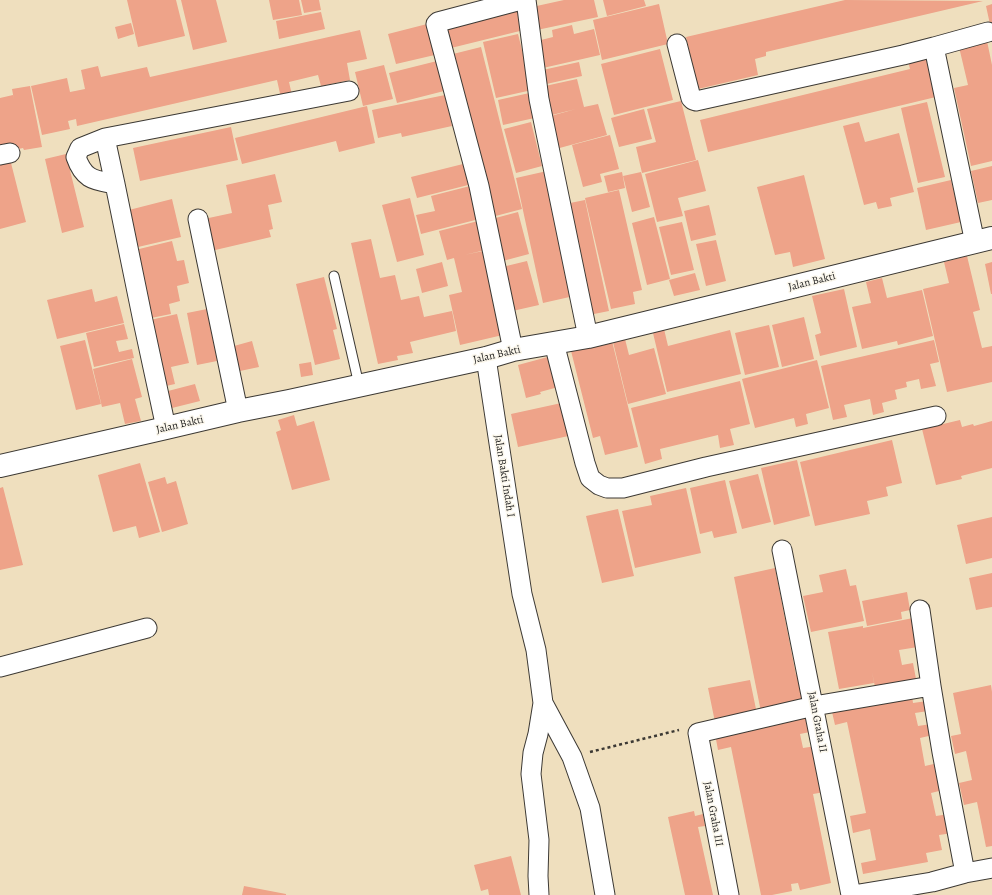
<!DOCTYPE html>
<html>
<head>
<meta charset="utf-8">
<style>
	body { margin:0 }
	canvas { display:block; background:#efdfbe }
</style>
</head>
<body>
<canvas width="992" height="895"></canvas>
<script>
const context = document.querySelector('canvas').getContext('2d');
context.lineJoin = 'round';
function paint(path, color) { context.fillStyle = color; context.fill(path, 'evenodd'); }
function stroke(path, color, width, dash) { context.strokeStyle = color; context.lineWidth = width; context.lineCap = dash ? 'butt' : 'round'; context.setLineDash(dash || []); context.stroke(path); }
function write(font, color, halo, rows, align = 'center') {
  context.font = font + ' Alegreya,serif'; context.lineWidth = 3; context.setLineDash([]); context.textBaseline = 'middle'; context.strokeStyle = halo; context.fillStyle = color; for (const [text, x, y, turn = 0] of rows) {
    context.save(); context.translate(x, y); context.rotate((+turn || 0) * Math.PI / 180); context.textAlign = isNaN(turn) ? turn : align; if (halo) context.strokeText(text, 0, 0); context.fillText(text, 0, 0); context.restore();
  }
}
paint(new Path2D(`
	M127,0h49l9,36 -47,11z
	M181,0h35l11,42 -34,8z
	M269,0h30l3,15 -29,5z
	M301,0h18l2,10 -17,3z
	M564,0h30l4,17 -61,13 -5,-23z
	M603,0h41l2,6 -39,10z
	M845,0l138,1 -217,51v4l-11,3 3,16 -60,14 -12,-52z
	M659,4l9,40 -66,16 -9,-40z
	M992,4v25h-1l-5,-23z
	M522,6l6,23 -77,19 -7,-25z
	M321,12l4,17 -46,10 -3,-18z
	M131,23l3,11 -16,5 -3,-12z
	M431,23l8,31 -43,10 -8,-30z
	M572,25l2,9 20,-5 6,26 -57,13 -6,-27 16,-4 -1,-7z
	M360,30l7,29 -20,4 3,17 -29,6 -3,-11 -29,7 3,13 -11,3 -4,-18 -200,46 -1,-7 -8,2 2,8 -28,6 -11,-49 36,-8 3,14 15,-3 -4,-19 17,-4 3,11 46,-10 3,10z
	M518,34l14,56 -36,8 -13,-56z
	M987,41l5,24v96l-21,5 -17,-78 14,-3 -9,-38z
	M481,47l41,162 -34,9 -35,-164z
	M660,49l13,51 -59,15 -13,-51z
	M930,55l10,41 -232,56 -8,-32 210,-51 -2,-8z
	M441,60l7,30 -51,13 -8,-30z
	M579,62l3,14 -40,9 -4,-14z
	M384,65l9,34 -30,7 -8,-34z
	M577,79l7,28 14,-3 9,31 -51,14 -9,-32 29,-8 -24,6 -7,-29z
	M30,86l12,61 -18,3 -1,-2 -23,5v-55l13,-3 1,5 -2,-11z
	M534,92l5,25 -36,8 -5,-25z
	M445,95l7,31 -50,11 -1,-4 -23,5 -6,-28z
	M681,101l15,59 -54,13 -6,-26 20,-5 -9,-33z
	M927,102l18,75 -27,6 -17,-75z
	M367,106l8,37 -36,9 -3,-11 -94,23 -7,-26z
	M644,109l8,30 -33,8 -8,-29z
	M531,122l11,44 -26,7 -12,-44z
	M859,122l6,20 34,-9 15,59 -24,6 2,8 -14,3 -2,-7 -12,3 -21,-79z
	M231,127l7,33 -98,21 -7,-33z
	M610,135l9,34 -19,5 2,8 -19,5 -11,-42z
	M66,154l18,73 -22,6 -17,-74z
	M10,159l16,63 -26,7v-67z
	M698,160l8,31 -28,7 5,18 -26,6 -12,-48z
	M467,163l5,21 -55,14 -6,-21z
	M992,166v34l-14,3 -7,-32z
	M547,171l27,125 -31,7 -27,-125z
	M622,172l3,16 -17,4 -4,-16z
	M641,172l9,35 -18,5 -9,-36z
	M275,174l7,28 -14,3 5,24 -4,1 2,7 -60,14 -7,-32 28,-6 -6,-28z
	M804,175l21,84 -32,8 -3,-15 -15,3 -18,-68z
	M951,180l10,42 -35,8 -9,-42z
	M474,185l9,33 -62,16 -5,-19 19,-4 -4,-15z
	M619,190l23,100 -9,2 2,12 -24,5 -26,-111z
	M410,198l14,57 -27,7 -15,-57z
	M172,199l9,38 -43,10 -9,-37z
	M585,200l24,111 -20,4 -24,-111z
	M709,205l7,30 -25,6 -7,-30z
	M518,212l11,42 -30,8 -11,-42z
	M654,217l16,62 -23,6 -15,-62z
	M482,220l8,29 -26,6 24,-5 19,84 -47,11 -11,-50 13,-3 -8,-34 -7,2 -8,-29z
	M682,222l12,48 -23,5 -12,-48z
	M371,239l9,39 15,-3 6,25 18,-4 5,21 28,-6 4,20 -46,11 3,11 -16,3 1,4 -20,4 -27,-121z
	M716,240l10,41 -20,5 -10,-42z
	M172,241l5,20 7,-1 5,23 -12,3 3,15 -11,3 2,10 -20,4 -16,-68z
	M967,256l13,54 -7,2 9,36 10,-2v36l-45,10 -24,-103 26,-6 -5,-21z
	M527,261l12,44 -31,7 -10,-44z
	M442,262l6,24 -26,7 -6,-24z
	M992,262v32h-1l-6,-30z
	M695,273l5,17 -26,6 -5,-16z
	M324,277l13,52 -4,1 7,29 -25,6 -19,-81z
	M882,278l5,20 35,-8 11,46 -35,9 -1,-4 -35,8 -10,-42 19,-4 -5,-21z
	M92,289l3,13 22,-6 7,27 -67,16 -10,-39z
	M844,289l13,58 -37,9 -5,-21 6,-2 -9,-37z
	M207,309l10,52 -20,4 -10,-52z
	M177,314l12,49 -18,4 4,17 -9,2 -16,-66z
	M804,317l10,42 -32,8 -10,-42z
	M124,324l4,15 -12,2 3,11 13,-3 2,9 -40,9 -8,-34z
	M769,325l10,42 -34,8 -10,-42z
	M664,329l4,17 62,-16 11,44 -74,18 -14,-59z
	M624,335l5,20 25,-7 12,46 -38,10 -16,-66z
	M611,337l27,110 -33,8 -5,-19 -7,2 -23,-91z
	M85,340l16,64 -25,6 -16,-64z
	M934,340l5,22 -9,2 6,22 -15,3 -2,-10 -13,3 1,5 -12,3 2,9 -15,4 2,9 -11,3 -3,-16 -26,6 3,12 -14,3 -12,-54z
	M252,341l7,26 -19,4 -6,-25z
	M555,355l7,31 -22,6 1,2 -15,4 -8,-33z
	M132,359l10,38 -7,2 6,22 -16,3 -5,-21 -18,4 -9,-38z
	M817,360l12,48 -23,6 2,10 -12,3 -2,-9 -39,10 -13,-49z
	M311,362l2,13 -12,2 -2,-13z
	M740,381l10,43 -20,5 4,16 -14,3 -2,-13 -58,14 2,10 -17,5 -14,-56z
	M195,384l5,17 -28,7 -4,-17z
	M566,402l7,33 -55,12 -7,-33z
	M294,415l3,11 17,-5 16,59 -38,10 -16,-58 5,-2 -3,-10z
	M960,420l2,7 11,-3 1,2 18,-5v47l-31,8 1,3 -26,6 -14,-56z
	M892,440l10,43 -16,4 2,9 -21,5 3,13 -55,12 -15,-64z
	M797,460l13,56 -36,9 -13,-57z
	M140,463l20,69 -21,6 -3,-12 -23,6 -15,-57z
	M758,474l13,48 -29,7 -13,-48z
	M165,477l2,7 9,-3 12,43 -26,8 -14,-50z
	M725,480l12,53 -23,5 -2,-7 -12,3 -10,-46z
	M3,487l20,78 -23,5v-82z
	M686,488l15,65 -66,15 -13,-57 30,-6 -2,-9z
	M618,509l16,67 -32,7 -16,-67z
	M992,517v41l-26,6 -9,-39z
	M775,568l21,107 9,-1 5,29 -49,9 -27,-135z
	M846,569l4,17 6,-1 8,36 -53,11 -8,-36 20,-4 -4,-17z
	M992,573v34l-16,3 -7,-32z
	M907,592l3,18 -9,2 1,7 -35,7 -5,-25z
	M913,618l5,29 -19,3 3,15 11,-2 3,16 -41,8 -3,-15 2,11 -35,6 -11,-57 35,-6v2z
	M750,680l7,34 -42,8 -7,-34z
	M991,685l1,7v154l-6,1 -9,-45 -13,3 -5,-22 13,-3 -6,-29 -11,3 -4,-18 10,-2 -8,-41z
	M912,696l1,7 14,-2 1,10 -13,2 3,13 13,-2 2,11 -13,3 5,28 13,-3 5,27 -12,3 5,23 13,-2 4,19 -14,2 3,15 -16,3 2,9 -65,12 -2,-11 15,-3 -6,-31 -17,4 -3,-17 16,-3 -19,-91 -12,3 -3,-13z
	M807,716l3,16 -10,2 3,14 13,-2 9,46 -12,2 18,89 -31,7 -2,-7 -7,1 1,7 -20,4h-11l-30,-148 -13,3 -3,-16z
	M694,811l1,5 8,-2 2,12 -7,1 15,68h-28l-17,-78z
	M511,856l10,39h-32l-1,-6 -7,2 -7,-26z
	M244,886l42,8v1h-44z`), '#eea389');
const service = new Path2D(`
	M334,276l25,109`);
const minor = new Path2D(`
	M526,0l13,99 49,238
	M677,44l14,54 2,2 3,1 207,-46 31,-8 41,196
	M934,47l54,-15
	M105,138l10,46 28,137 23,107
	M0,155l10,-2
	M115,184c-21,-4 -31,-4 -39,-27l4,-9 25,-10 244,-47
	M198,219l40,192
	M554,343l31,120 5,15 9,7 8,3h16l83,-21 230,-51
	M513,350l-34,-164 -43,-162 2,-2 83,-22
	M486,358l36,236 14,56 7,53 29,54 18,51 15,87
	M782,550l69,345
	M920,610l11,76 11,66 23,121
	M0,667l147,-39
	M539,895l-1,-19 1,-36 -8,-66 2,-21 5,-19 5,-31
	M729,895l-31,-162 116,-27 117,-20
	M853,895l79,-13 33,-9 27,-5`);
const tertiary = new Path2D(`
	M0,466l166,-38 72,-17 51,-10 197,-43 27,-8 75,-13 404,-99`);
stroke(service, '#3c3934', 11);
stroke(minor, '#3c3934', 21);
stroke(tertiary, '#3c3934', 24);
stroke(new Path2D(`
	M590,752l89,-22`), '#3c3934', 2.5, [3, 3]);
stroke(service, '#fff', 9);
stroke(minor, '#fff', 19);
stroke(tertiary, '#fff', 22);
write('11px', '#1c1c1c', '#fbf7ec', [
	["Jalan Bakti",812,282,-14],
	["Jalan Bakti",497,355,-13],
	["Jalan Bakti",180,425,-13],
	["Jalan Bakti Indah I",504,476,81],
	["Jalan Graha II",817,722,79],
	["Jalan Graha III",713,814,79]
]);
</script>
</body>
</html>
